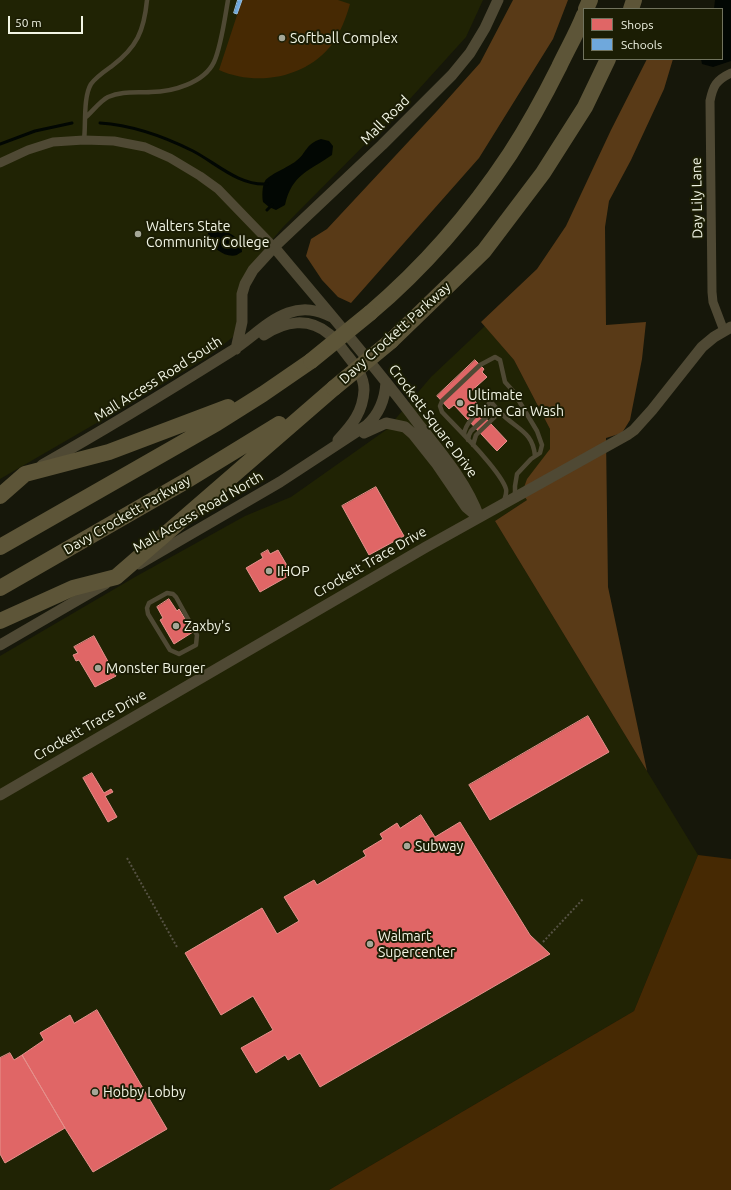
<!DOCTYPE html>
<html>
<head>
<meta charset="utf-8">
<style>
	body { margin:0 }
	#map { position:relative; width:731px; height:1190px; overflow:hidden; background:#16170a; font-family:Ubuntu,sans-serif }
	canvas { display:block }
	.legend { position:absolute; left:583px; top:8px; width:140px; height:52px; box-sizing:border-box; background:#1b1d04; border:1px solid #71735e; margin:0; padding:5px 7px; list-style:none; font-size:12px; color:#f2f5e5 }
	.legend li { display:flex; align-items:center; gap:8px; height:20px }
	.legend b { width:20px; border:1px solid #71735e }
	.scale { position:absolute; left:8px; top:16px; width:75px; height:18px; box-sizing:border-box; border:2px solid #f2f5e5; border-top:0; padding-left:5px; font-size:12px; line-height:14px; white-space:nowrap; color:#f2f5e5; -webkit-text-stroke:3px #1b1d04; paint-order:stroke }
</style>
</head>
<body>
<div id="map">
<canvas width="731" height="1190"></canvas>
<ul class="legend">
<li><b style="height:11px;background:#e06666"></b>Shops</li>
<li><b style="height:11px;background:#6fa8dc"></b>Schools</li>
</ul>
<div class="scale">50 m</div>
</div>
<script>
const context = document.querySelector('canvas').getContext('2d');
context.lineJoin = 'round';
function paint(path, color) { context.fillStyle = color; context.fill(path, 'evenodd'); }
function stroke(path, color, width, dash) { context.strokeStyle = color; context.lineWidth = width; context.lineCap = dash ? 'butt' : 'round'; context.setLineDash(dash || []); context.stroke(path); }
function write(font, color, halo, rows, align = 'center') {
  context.font = font + ' Ubuntu,sans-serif'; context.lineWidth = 4; context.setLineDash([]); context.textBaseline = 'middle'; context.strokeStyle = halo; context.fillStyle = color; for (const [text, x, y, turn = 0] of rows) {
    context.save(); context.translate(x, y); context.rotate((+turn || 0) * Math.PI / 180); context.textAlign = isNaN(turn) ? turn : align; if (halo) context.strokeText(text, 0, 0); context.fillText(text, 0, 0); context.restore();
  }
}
paint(new Path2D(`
	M0,0h483l-17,37 -57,63 -126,127 -22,26 -6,9 -17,56 -5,19 -27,21 -87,52 -119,69z
	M485,326l29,34 36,69v20l-23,51 -32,21 203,334 -64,156 -305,179h-329v-534l135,-79 110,-61 46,-19 95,-67 45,-53z`), '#202304');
paint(new Path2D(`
	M242,0h96l12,4c-4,14 -9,27 -17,39 -26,35 -76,44 -114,27z
	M698,855l33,4v331h-402l305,-179z`), '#462903');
paint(new Path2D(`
	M513,0h55l-15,39 -74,119 -128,145 -13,-6 -16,-17 -16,-24 5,-17 16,-10 110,-118 43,-48z
	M647,59h26l-9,30 -33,71 -22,41 -4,26 1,98 40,-3 -4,37 -12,61 -8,13 -16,5 2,149 39,184 -152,-250 32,-21 -5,-7 5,-14 23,-30v-20l-36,-69 -33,-38 56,-53 29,-43 45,-96z`), '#593a17');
paint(new Path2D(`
	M715,0h16v61l-18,6 -11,-3 -1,-5h21v-50h-8z
	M321,139l8,2 4,5 -1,9c-23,16 -40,19 -47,50l-9,5 -7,-3 -6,-5c-1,-5 -1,-16 2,-21 3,-6 24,-14 31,-20 11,-8 9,-17 25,-22z
	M212,230c14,-1 30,6 30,22 -1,0 -5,3 -5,3 -11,4 -25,-8 -30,-16l1,-6z`), '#020703');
const shops = new Path2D(`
	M475,360l9,9 -2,3 5,5 -19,17 11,11 -3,3 31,33 -10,10 -43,-46 -5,4 -12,-13z
	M376,487l28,49 -35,19 -27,-49z
	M268,550l2,4 8,-4 14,24 -32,18 -14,-24 17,-10 -2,-4z
	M169,599l8,12 2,-2 14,23 -19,12 -14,-24 3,-2 -6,-11z
	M94,636l22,40 -21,11 -16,-27 -3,1 -3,-6 5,-2 -4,-6z
	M588,716l21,36 -119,68 -21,-35z
	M92,773l12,20 7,-4 2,3 -8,4 12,21 -9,5 -25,-44z
	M421,815l14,22 25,-15 70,113 20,19 -230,133 -20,-34 -12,7 -3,-5 -29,18 -15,-25 32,-18 -20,-34 -32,19 -36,-62 77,-45 15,26 22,-13 -15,-24 30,-17 3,5 49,-29 -3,-5 20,-12 -3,-5 17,-11 3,5z
	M97,1010l70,119 -74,43 -28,-44 -43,-73 22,-15 -4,-7 30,-18 4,8z
	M10,1053l4,7 8,-5 43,73 -60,35 -5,-9v-96z`);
paint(shops, '#e06666');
stroke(shops, '#e5918c', 1);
const schools = new Path2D(`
	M238,0h4l-5,14 -3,-1z`);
paint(schools, '#6fa8dc');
stroke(schools, '#96bfdf', 1);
stroke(new Path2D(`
	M100,123c31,2 65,14 93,28 23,12 46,35 74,33
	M0,144l35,-13 37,-8
	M267,210l5,-5`), '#020703', 3);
stroke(new Path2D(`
	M127,858l50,89
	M543,942l40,-43`), '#565244', 2, [2, 2]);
stroke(new Path2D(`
	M86,117c7,-6 14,-16 22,-20 14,-6 28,-4 43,-5 21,0 53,-9 63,-30 7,-15 11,-45 14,-62
	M84,140c2,-15 -1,-43 7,-56 5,-7 14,-13 21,-18 25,-19 32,-35 35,-66
	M464,435c1,-14 17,-24 27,-33 4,5 8,9 13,14 15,14 29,17 31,40
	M468,440l1,-5 2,-4 25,-23
	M473,445l3,-10 24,-23
	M504,501c1,-4 3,-8 2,-12 -5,-18 -50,-62 -64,-77l-2,-6 2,-5 38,-36 15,-8 5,3 5,22 8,9 24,40 5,14 -2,8 -9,6 -14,15 -2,12v11
	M167,593l6,1 3,3 21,38 -1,10 -17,9 -9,-4 -22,-36 -1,-6 2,-5z`), '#4f4934', 4.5);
stroke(new Path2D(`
	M0,163l28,-13 25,-8 31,-2 30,1 31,6 25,11 30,18 18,13 56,58
	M724,331l-11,-29 -1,-10 -2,-191c3,-15 6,-21 21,-28`), '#4f4934', 9);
stroke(new Path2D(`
	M274,247c49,59 100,117 146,179 22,28 47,57 59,91
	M264,335c21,-14 45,-18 65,-1 7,5 12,14 18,21 8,10 17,21 17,35 -1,22 -12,35 -26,50
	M236,349l6,-27v-28l3,-10 8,-14 21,-23 108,-102 70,-70 18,-22 15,-25 13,-28
	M364,433l22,-10 19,4 8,7 23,29 30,44 12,10
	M42,465c64,-36 126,-74 188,-113 20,-12 36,-31 58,-39 16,-6 29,-3 44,4
	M139,564l141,-82 87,-57c12,-11 18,-26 19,-43
	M0,645l105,-61
	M0,795l426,-248 201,-112 7,-5 18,-20 50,-63 12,-10 17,-10`), '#4f4934', 11);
stroke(new Path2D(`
	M586,9l4,-9
	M631,9l3,-9
	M370,313c53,-45 101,-100 140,-159 18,-28 34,-57 49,-87 8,-17 18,-34 25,-52
	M391,341l93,-90 59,-78 42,-66 23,-48
	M0,496l25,-22 84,-22 119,-45
	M0,547l217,-124 46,-29 48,-33
	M0,588l186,-107 93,-57
	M0,621l73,-33 43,-11 218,-189`), '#5d5538', 16);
stroke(new Path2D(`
	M311,361l59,-48
	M334,388l57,-47`), '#5d5538', 16);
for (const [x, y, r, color] of [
	[282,38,4,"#a5a798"],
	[138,234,4,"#a5a798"],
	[460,403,4,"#a5a798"],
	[269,571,4,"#a5a798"],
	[176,626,4,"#a5a798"],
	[98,668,4,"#a5a798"],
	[407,846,4,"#a5a798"],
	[370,944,4,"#a5a798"],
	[95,1092,4,"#a5a798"]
]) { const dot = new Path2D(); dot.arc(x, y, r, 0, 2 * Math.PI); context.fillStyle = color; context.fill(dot); stroke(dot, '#1b1d04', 1.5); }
write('14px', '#f2f5e5', '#1b1d04', [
	["Softball Complex",290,38],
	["Walters State",146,226],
	["Community College",146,242],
	["Ultimate",468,395],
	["Shine Car Wash",468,411],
	["IHOP",277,571],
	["Zaxby's",184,626],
	["Monster Burger",106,668],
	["Subway",415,846],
	["Walmart",378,936],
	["Supercenter",378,952],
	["Hobby Lobby",103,1092]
], 'left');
write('14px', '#f2f5e5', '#1b1d04', [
	["Mall Road",385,120,-45],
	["Day Lily Lane",697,198,-91],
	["Davy Crockett Parkway",395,333,-42],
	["Mall Access Road South",158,379,-32],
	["Crockett Square Drive",433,421,53],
	["Mall Access Road North",198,512,-30],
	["Davy Crockett Parkway",127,515,-30],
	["Crockett Trace Drive",370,562,-30],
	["Crockett Trace Drive",90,725,-30]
]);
</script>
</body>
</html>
